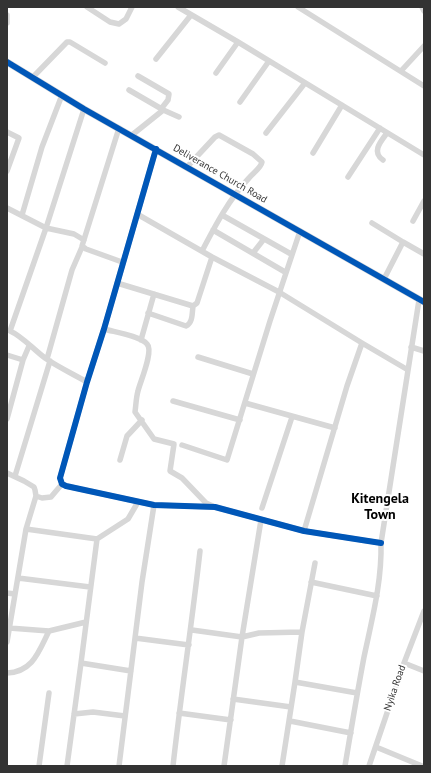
<!DOCTYPE html>
<html>
<head>
<meta charset="utf-8">
<style>
	body { margin:0 }
	#map { position:relative; width:431px; height:773px; overflow:hidden; background:#fff; font-family:"PT Sans",sans-serif }
	canvas { display:block }
	.frame { position:absolute; inset:0; border:8px solid #333; pointer-events:none }
</style>
</head>
<body>
<div id="map">
<canvas width="431" height="773"></canvas>
<div class="frame"></div>
</div>
<script>
const context = document.querySelector('canvas').getContext('2d');
context.lineJoin = 'round';
function stroke(path, color, width, dash) { context.strokeStyle = color; context.lineWidth = width; context.lineCap = dash ? 'butt' : 'round'; context.setLineDash(dash || []); context.stroke(path); }
function write(font, color, halo, rows, align = 'center') {
  context.font = font + ' "PT Sans",sans-serif'; context.lineWidth = 4; context.setLineDash([]); context.textBaseline = 'middle'; context.strokeStyle = halo; context.fillStyle = color; for (const [text, x, y, turn = 0] of rows) {
    context.save(); context.translate(x, y); context.rotate((+turn || 0) * Math.PI / 180); context.textAlign = isNaN(turn) ? turn : align; if (halo) context.strokeText(text, 0, 0); context.fillText(text, 0, 0); context.restore();
  }
}
stroke(new Path2D(`
	M87,7l23,15 9,2 7,-5 6,-12
	M178,7l60,35 186,113
	M298,7l126,79
	M422,7l2,4
	M7,15v8
	M156,59l35,-44
	M401,71l23,-25
	M216,73l22,-31
	M138,76l31,18 -1,6 -7,9 18,8
	M33,77l34,-35h3l35,21
	M129,90l31,18 2,3 -30,24
	M240,102l29,-41
	M84,109l-38,119 -36,103c12,5 24,19 35,27 13,9 28,16 42,24
	M119,128l-37,118 4,3 36,13
	M7,132l12,6 -12,33
	M266,133l39,-50
	M156,149l-52,180 -17,53 -27,96 2,6 4,2 88,19 61,2 89,24 77,12
	M313,153l29,-48
	M383,160c-12,-8 -2,-19 4,-27
	M187,167l28,-30 4,-2 34,19 9,8c-1,6 -9,11 -13,16 -20,21 -34,48 -47,73
	M348,177l32,-49
	M7,208l39,20 28,6 10,6
	M137,214l75,43 67,35 83,51 46,27
	M22,215l20,-68 20,-52
	M222,215l69,39
	M413,221l11,-20
	M372,223l31,19
	M213,230l72,42
	M253,253l11,-14
	M384,279l19,-37 21,12
	M117,283l76,23 4,-3 15,-46
	M148,313l38,13c7,-3 6,-13 7,-20
	M104,329c10,3 36,7 43,15 7,7 -7,38 -9,47 -2,7 -2,14 -3,21l19,27 20,5 -4,27 12,7 24,25 7,3
	M141,340l13,-46
	M411,347l13,4
	M7,355l16,5
	M198,357l55,17
	M47,359l25,-89 10,-23
	M173,401l67,19
	M245,403l90,25
	M7,419l16,-59 6,-14
	M182,445l45,15 43,-139 30,-90
	M120,460l7,-24 15,-16
	M7,473l17,8 10,6 1,3 1,6 -10,33 -19,113
	M15,476l35,-115
	M36,496l6,2 9,-1 11,-13
	M262,508l30,-91
	M26,529l71,10
	M304,531l43,-145 15,-43
	M18,578l72,9
	M311,582l66,14
	M7,593l8,1
	M9,628l40,3 37,-9
	M192,630l50,7 17,-4 43,-1
	M135,638l54,7
	M81,663l16,-124 31,-20 10,-17
	M404,663l20,8
	M7,673c26,-1 32,-22 42,-42
	M295,682l62,11
	M233,699l58,8
	M179,713l52,7
	M74,714l19,-2 32,4
	M290,721l61,12
	M376,747l46,19
	M39,766l10,-73
	M67,766l14,-103 50,8
	M119,766l23,-184 12,-77
	M173,766c8,-72 19,-143 27,-215
	M224,766l18,-129 19,-117
	M282,766l13,-84 7,-50 13,-69
	M345,766c6,-36 12,-72 19,-109 8,-38 18,-75 17,-114l38,-243
	M369,766l35,-103 20,-52`), '#d7d7d7', 5.5);
stroke(new Path2D(`
	M7,62l77,47 340,193`), '#d7d7d7', 7);
stroke(new Path2D(`
	M7,62l77,47 340,193
	M156,149l-52,180 -17,53 -27,96 2,6 4,2 88,19 61,2 89,24 77,12`), '#0057b8', 6);
write('10px', '#333', '#fff', [
	["Deliverance Church Road",220,174,30],
	["Nyika Road",395,688,-71]
]);
write('bold 14px', '#000', '#fff', [
	["Kitengela",380,499],
	["Town",380,515]
]);
</script>
</body>
</html>
